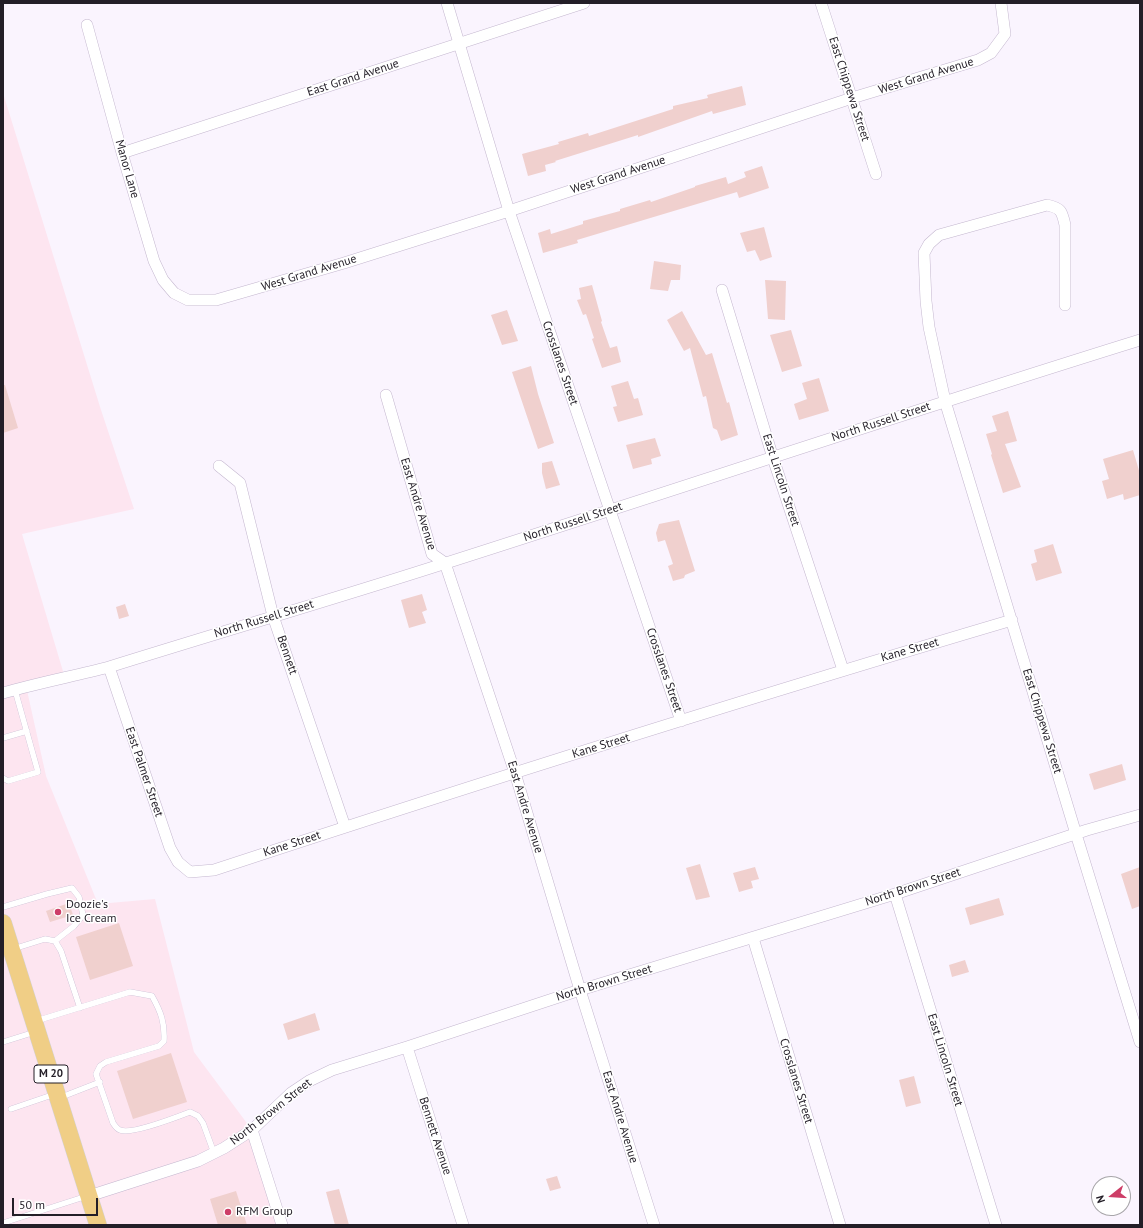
<!DOCTYPE html>
<html>
<head>
<meta charset="utf-8">
<style>
	body { margin:0 }
	#map { position:relative; width:1143px; height:1228px; overflow:hidden; background:#faf4fe; font-family:"PT Sans",sans-serif }
	canvas { display:block }
	.frame { position:absolute; inset:0; border:4px solid #231e27; pointer-events:none }
	.north { position:absolute; left:1091px; top:1176px; width:40px; height:40px; box-sizing:border-box; background:#fff; border:1px solid #a7a5a9; border-radius:50%; rotate:253deg; font-size:11px; font-weight:700; line-height:16px; text-align:center; color:#231e27 }
	.north::after { content:''; display:block; margin:auto; width:14px; height:18px; background:#cd3e67; clip-path:polygon(50% 0,100% 100%,50% 72%,0 100%) }
	.scale { position:absolute; left:12px; top:1198px; width:86px; height:18px; box-sizing:border-box; border:2px solid #231e27; border-top:0; padding-left:5px; font-size:12px; line-height:14px; white-space:nowrap; color:#231e27; -webkit-text-stroke:3px #fff; paint-order:stroke }
</style>
</head>
<body>
<div id="map">
<canvas width="1143" height="1228"></canvas>
<div class="frame"></div>
<div class="north">N</div>
<div class="scale">50 m</div>
</div>
<script>
const context = document.querySelector('canvas').getContext('2d');
context.lineJoin = 'round';
function paint(path, color) { context.fillStyle = color; context.fill(path, 'evenodd'); }
function stroke(path, color, width, dash) { context.strokeStyle = color; context.lineWidth = width; context.lineCap = dash ? 'butt' : 'round'; context.setLineDash(dash || []); context.stroke(path); }
function write(font, color, halo, rows, align = 'center') {
  context.font = font + ' "PT Sans",sans-serif'; context.lineWidth = 3; context.setLineDash([]); context.textBaseline = 'middle'; context.strokeStyle = halo; context.fillStyle = color; for (const [text, x, y, turn = 0] of rows) {
    context.save(); context.translate(x, y); context.rotate((+turn || 0) * Math.PI / 180); context.textAlign = isNaN(turn) ? turn : align; if (halo) context.strokeText(text, 0, 0); context.fillText(text, 0, 0); context.restore();
  }
}
paint(new Path2D(`
	M3,93l98,317 33,99 -112,25 43,144 -39,8 20,90 52,128 57,-5 39,153 58,78 30,95h-279z`), '#fde5f0');
paint(new Path2D(`
	M742,86l4,19 -33,9 -1,-3 -74,26v-2l-83,26 1,1 -11,3 1,6 -18,5 -6,-22 37,-10 -1,-2 30,-9 1,3 84,-27v-3l35,-8 -1,-3z
	M762,166l7,22 -30,10 -2,-6 -160,48 1,3 -35,10 -5,-20 12,-4 1,5 32,-10v-3l37,-10v-2l30,-9 1,2 44,-15v-1l31,-9 2,7 18,-7 -2,-5z
	M764,227l8,30 -12,4 -5,-11 -8,2 -7,-19z
	M654,261l27,4 -1,15h-9l-3,11 -18,-2z
	M765,280l21,1 -1,39 -17,-1z
	M592,285l10,36 -1,1 9,26 7,-2 4,16 -19,6 -10,-29 2,-1 -8,-24 -3,1 -6,-15 4,-1 -2,-11z
	M507,310l11,31 -16,4 -11,-30z
	M682,311l24,44 6,-2 15,50 2,-1 9,33 -17,6 -4,-11 -4,-2 -7,-32 -3,1 -13,-49 -6,3 -17,-31z
	M791,330l11,36 -20,6 -12,-37z
	M531,366l7,28 16,49 -16,6 -26,-77z
	M819,378l10,33 -30,9 -5,-16 13,-5 -5,-16z
	M628,381l6,18 4,-1 5,17 -25,7 -5,-15 4,-1 -6,-20z
	M3,385h2l13,43 -15,5z
	M1008,411l9,30 -12,3 16,43 -18,6 -12,-38 1,-1 -6,-20 11,-3 -5,-15z
	M655,438l6,18 -10,3 1,5 -19,5 -7,-24z
	M1133,450l7,24v21l-16,5 -1,-6 -16,5 -5,-18 7,-2 -6,-20z
	M552,461l8,24 -14,4 -4,-16v-10z
	M679,520l16,51 -10,4 -1,3 -11,3 -5,-15 5,-2 -8,-24 -7,2 -2,-9 3,-9z
	M1053,544l9,29 -26,8 -5,-17 6,-2 -3,-12z
	M422,594l5,16 -5,2 4,11 -17,5 -8,-28z
	M125,604l4,12 -10,3 -3,-12z
	M1122,764l4,16 -32,10 -5,-16z
	M700,864l10,33 -14,3 -10,-32z
	M755,867l4,12 -8,2 2,7 -14,4 -6,-19z
	M1140,867v39l-8,3 -11,-35z
	M999,898l5,17 -34,10 -5,-17z
	M69,903l4,12 -23,7 -4,-11z
	M119,923l14,43 -43,14 -14,-43z
	M965,960l4,12 -17,5 -3,-12z
	M315,1013l5,17 -32,10 -5,-16z
	M171,1053l16,49 -54,17 -16,-48z
	M914,1076l7,27 -15,4 -7,-27z
	M557,1176l4,12 -11,3 -4,-12z
	M339,1189l10,36h-14l-9,-33z
	M236,1191l11,34h-29l-8,-26z`), '#f0d0ce');
const lane = new Path2D(`
	M3,738l24,-7
	M3,778l5,3 30,-9 -23,-82
	M3,907l44,-13 25,-6 7,9 4,18 -9,11 -19,15
	M13,949l32,-10 10,2 6,10 19,57
	M36,1021l94,-29 22,4c9,16 13,27 12,45l-5,5 -53,16 -6,4 -4,8 17,49c2,3 4,6 7,7 11,5 57,-13 70,-18l8,4 5,7 11,30
	M3,1042l32,-10
	M59,1098l41,-16
	M11,1109l44,-15
	M3,1223l84,-27`);
const street = new Path2D(`
	M447,3l62,208 172,510
	M821,3l55,171
	M87,25l35,128 32,108 9,19 11,13 14,7h28l128,-37 165,-52 343,-113 126,-38 13,-7 14,-19 -4,-31
	M122,153l462,-150
	M722,290l51,168 70,212
	M1065,305v-80c-3,-14 -4,-17 -18,-20l-108,30 -10,9 -5,9 2,48 3,26 16,74 131,433 64,208
	M386,395l46,159 13,9 70,210 65,217 74,235
	M219,466l21,17 33,133 72,211
	M109,667l61,181 8,14 12,10 24,-2c265,-87 531,-171 798,-250
	M3,693c35,-10 71,-17 106,-26 112,-35 225,-68 337,-104 232,-74 462,-151 694,-223
	M895,894l101,331
	M753,938l87,287
	M407,1047l56,178
	M252,1130l30,95
	M89,1196l109,-35 26,-13 28,-18 39,-37 18,-12 23,-11 75,-23 173,-57 315,-96 192,-64 53,-15`);
const primary = new Path2D(`
	M3,923l95,302`);
stroke(lane, '#c4b7cf', 6);
stroke(street, '#c4b7cf', 12);
stroke(primary, '#d3d2d4', 18);
stroke(lane, '#fff', 5.5);
stroke(street, '#fff', 11);
stroke(primary, '#f0ce86', 17);
for (const [x, y, r, color] of [
	[58,912,4,"#cd3e67"],
	[228,1212,4,"#cd3e67"]
]) { const dot = new Path2D(); dot.arc(x, y, r, 0, 2 * Math.PI); context.fillStyle = color; context.fill(dot); stroke(dot, '#fff', 1.5); }
for (const [x, y, w] of [
	[51,1074,34]
]) { const box = new Path2D(); box.roundRect(x - w / 2, y - 9, w, 18, 3); context.fillStyle = '#fff'; context.fill(box); stroke(box, '#231e27', 1); }
write('bold 11px', '#231e27', null, [
	["M 20",51,1074]
]);
write('12px', '#231e27', '#fff', [
	["West Grand Avenue",926,76,-17],
	["East Grand Avenue",353,78,-18],
	["East Chippewa Street",849,89,72],
	["Manor Lane",127,169,74],
	["West Grand Avenue",618,175,-18],
	["West Grand Avenue",309,273,-17],
	["Crosslanes Street",560,363,71],
	["North Russell Street",881,422,-18],
	["East Lincoln Street",781,480,72],
	["East Andre Avenue",418,504,73],
	["North Russell Street",573,522,-18],
	["North Russell Street",264,619,-17],
	["Kane Street",910,650,-16],
	["Bennett",287,655,71],
	["Crosslanes Street",664,670,71],
	["East Chippewa Street",1042,721,73],
	["Kane Street",601,746,-17],
	["East Palmer Street",144,772,71],
	["East Andre Avenue",525,807,73],
	["Kane Street",292,844,-18],
	["North Brown Street",913,887,-18],
	["North Brown Street",604,983,-17],
	["East Lincoln Street",945,1060,73],
	["Crosslanes Street",796,1081,73],
	["North Brown Street",271,1112,-38],
	["East Andre Avenue",620,1117,73],
	["Bennett Avenue",435,1136,72]
]);
write('12px', '#231e27', '#fff', [
	["Doozie's",66,905],
	["Ice Cream",66,919],
	["RFM Group",236,1212]
], 'left');
</script>
</body>
</html>
